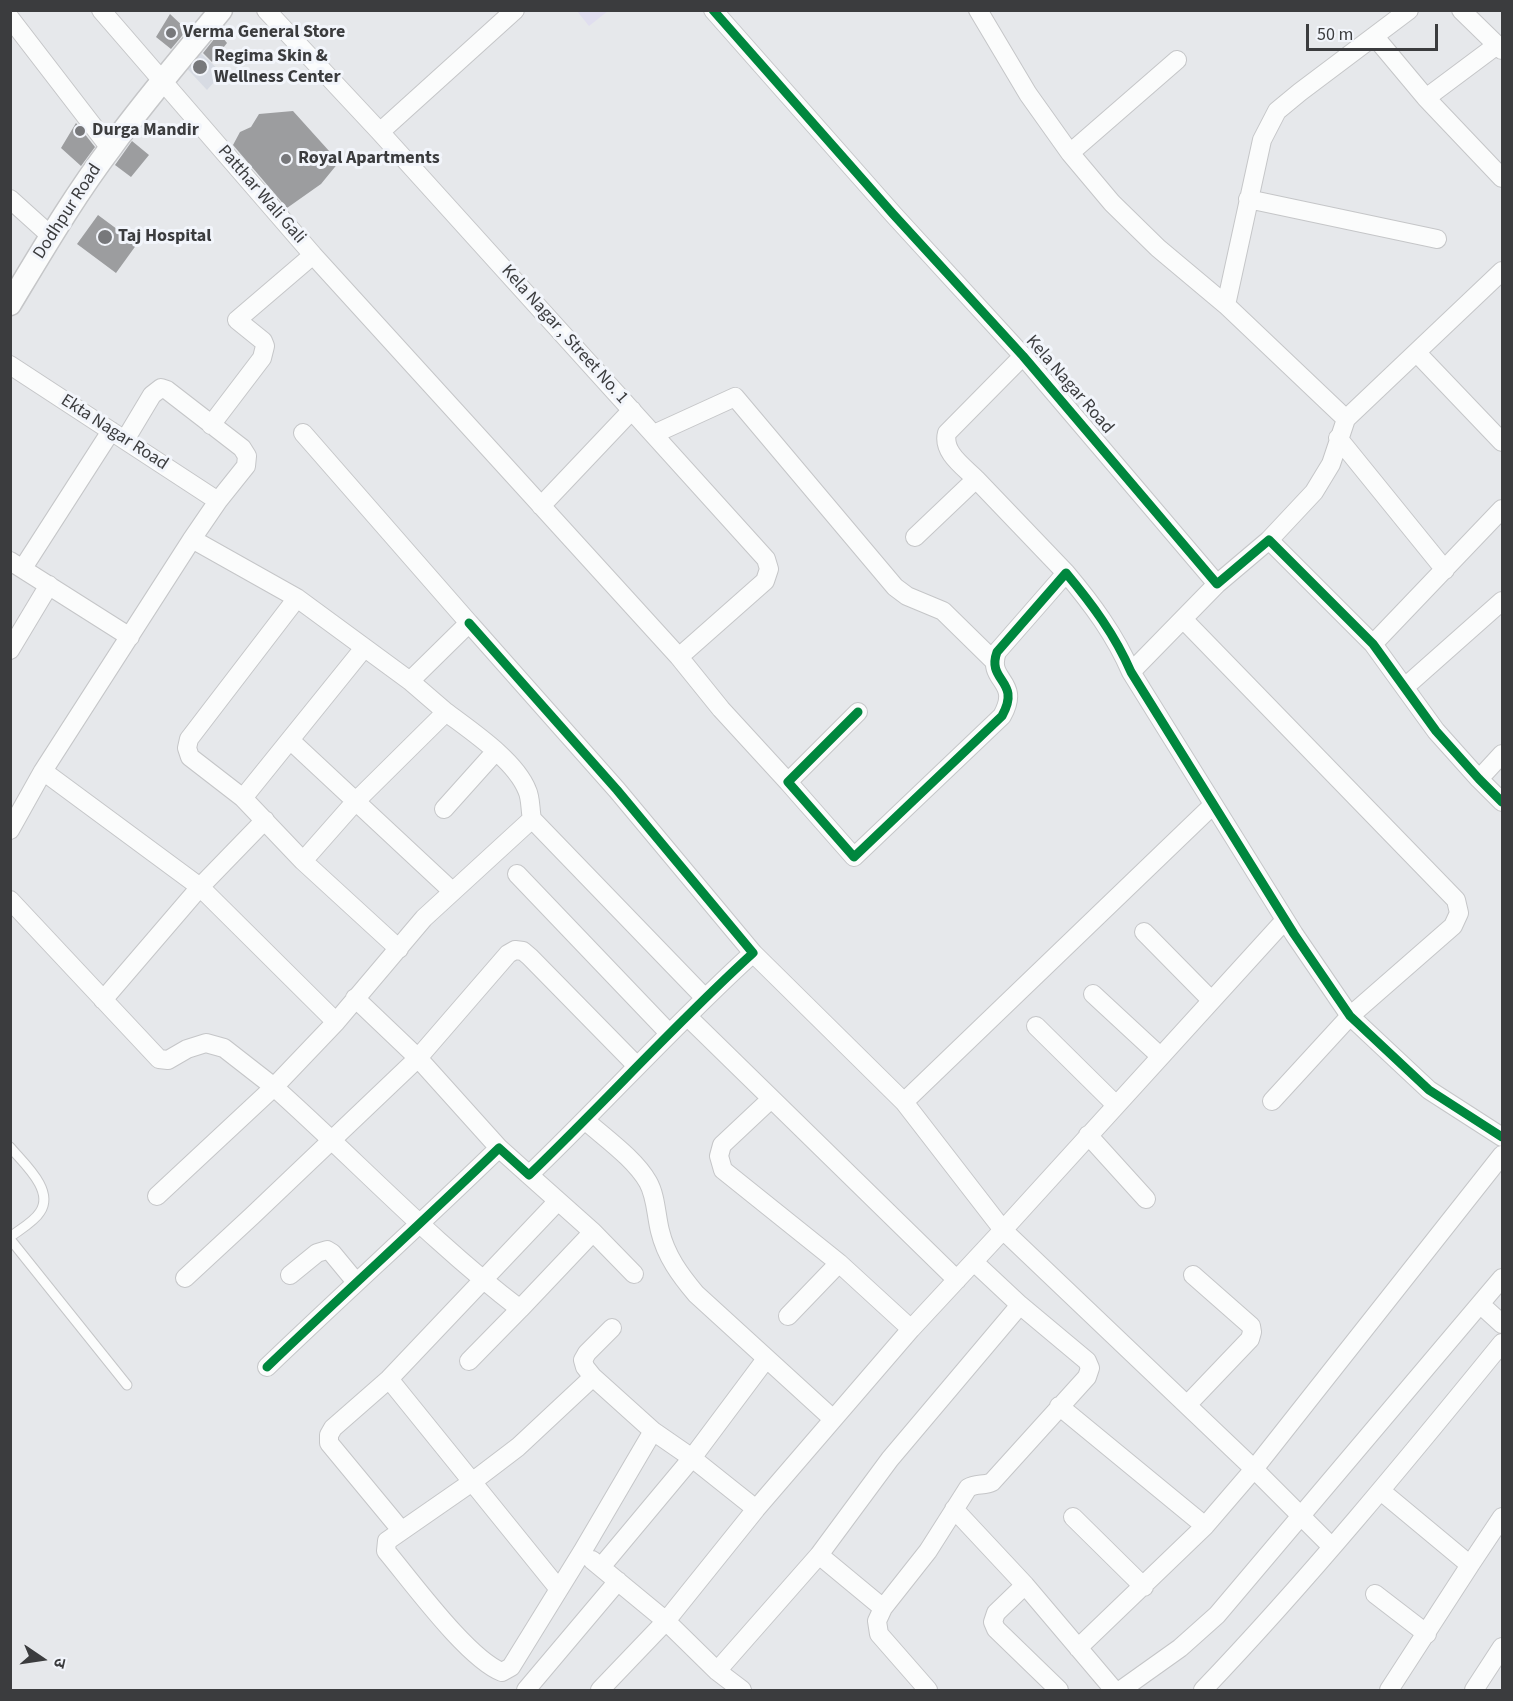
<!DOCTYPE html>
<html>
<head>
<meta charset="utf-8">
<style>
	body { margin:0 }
	#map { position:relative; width:1513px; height:1701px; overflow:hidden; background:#e6e8eb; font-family:"Source Sans 3","Noto Sans Devanagari",sans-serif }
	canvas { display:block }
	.frame { position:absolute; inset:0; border:12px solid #3b3c3e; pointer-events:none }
	.north { position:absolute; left:12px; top:1629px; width:60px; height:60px; -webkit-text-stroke:4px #f2f5fb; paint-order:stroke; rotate:103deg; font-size:16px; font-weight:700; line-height:24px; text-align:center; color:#3b3c3e }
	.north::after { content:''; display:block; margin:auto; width:21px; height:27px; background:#3b3c3e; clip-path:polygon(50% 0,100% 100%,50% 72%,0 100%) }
	.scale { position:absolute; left:1306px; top:24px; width:132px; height:27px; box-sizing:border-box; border:3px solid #3b3c3e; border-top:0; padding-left:8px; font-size:18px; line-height:21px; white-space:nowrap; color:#3b3c3e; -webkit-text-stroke:4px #f2f5fb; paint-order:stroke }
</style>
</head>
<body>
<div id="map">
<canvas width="1513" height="1701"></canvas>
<div class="frame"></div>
<div class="north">उ</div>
<div class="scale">50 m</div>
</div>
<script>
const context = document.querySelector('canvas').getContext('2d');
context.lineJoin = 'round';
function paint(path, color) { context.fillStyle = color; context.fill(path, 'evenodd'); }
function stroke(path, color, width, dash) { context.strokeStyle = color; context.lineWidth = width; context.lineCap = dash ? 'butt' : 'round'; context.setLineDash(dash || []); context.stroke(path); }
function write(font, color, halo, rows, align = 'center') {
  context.font = font + ' "Source Sans 3",sans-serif'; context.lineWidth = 6; context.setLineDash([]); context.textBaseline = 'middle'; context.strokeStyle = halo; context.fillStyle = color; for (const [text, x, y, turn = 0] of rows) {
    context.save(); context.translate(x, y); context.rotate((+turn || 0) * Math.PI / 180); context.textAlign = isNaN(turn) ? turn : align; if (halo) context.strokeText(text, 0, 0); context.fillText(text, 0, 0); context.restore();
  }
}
paint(new Path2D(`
	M192,45l30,28 -15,17 -28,-30z`), '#d7dbe3');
paint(new Path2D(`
	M577,11h31l-19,15z`), '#e0deef');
paint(new Path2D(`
	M170,14l17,16 -16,19 -15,-12z
	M219,33l8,10 -15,19 -9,-9z
	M293,111l46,51 -18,22 -34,24 -54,-63 7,-13 11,-5 8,-13z
	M76,123l19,24 -14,19 -20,-18z
	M132,141l17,14 -18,22 -16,-12z
	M98,215l39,29 -21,29 -39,-29z`), '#9c9d9f');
const service = new Path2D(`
	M10,1147c13,16 45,43 30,65 -6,10 -21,18 -30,25
	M10,1239l117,146`);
const minor = new Path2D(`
	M101,10l212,245 366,402 42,52 67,73
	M266,10l114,122 386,427 3,10 -4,12 -86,76
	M713,10l180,204 130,142 194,228 52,-44 104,104 63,87 43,48 23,23
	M978,10l50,84 42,59 42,50 46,45 68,57 36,-165 15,-29 23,-19 109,-82
	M1461,10l41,40
	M10,18l100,130
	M1375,37l51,61 76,80
	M1426,98l71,-53
	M380,132l135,-122
	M1070,153l107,-93
	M10,199l41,37
	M1248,199l189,40
	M1226,305l120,114
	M1417,353l85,89
	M10,365l208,136
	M211,425l51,-67 3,-12 -2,-5 -26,-21 76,-65
	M303,433l166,190 -59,58 36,31 -91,90 -52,59 96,88
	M654,434l81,-37 160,190 12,9 36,15 51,50
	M1338,438l107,132
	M976,479l90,94
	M541,506l91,-96
	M915,537l61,-58c-13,-13 -34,-27 -29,-46l76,-77
	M192,539l105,59 113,83
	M1269,540l45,-48 17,-28 15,-45 156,-148
	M10,561l120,76
	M23,568l88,-137
	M297,598l-108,141 -2,9 3,9 53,41 60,63
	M1183,619l273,281 3,13 -6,13 -103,90 -78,85
	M1373,644l129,-135
	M10,650l39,-65
	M1131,672l86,-88
	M1405,687l97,-86
	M446,712c25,19 69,48 81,78 4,8 3,20 5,29l-108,99 -88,104 -62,65c83,74 158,155 246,222l-51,52
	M858,712l-70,70 66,75 148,-141c20,-36 -16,-34 -5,-64l69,-79c26,31 49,62 65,99l163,262 56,82 79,74 73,47
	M290,740l162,151
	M43,771l157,116 136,135
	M1479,779l23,-25
	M243,798l121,-150
	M444,809l52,-58
	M532,819l172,178
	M10,830l33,-59 149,-232 26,-38 28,-35 1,-10 -5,-8 -75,-58 -6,-2 -9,7 -27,45
	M517,874l151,158
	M10,900l149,159 9,1 19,-11 19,-6 18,5 50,39 -117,109
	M1144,932l67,68
	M753,953l151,149 99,128 251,239 78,78
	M1093,994l67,62
	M355,998l63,60 81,90
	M103,1000l97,-113 65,-67
	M687,1016l270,264
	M1036,1026l80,79
	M771,1099l-49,46 -3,11 4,14 116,93 72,66
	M904,1102l309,-297
	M586,1121c19,17 49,38 62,61 8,14 8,33 12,49 6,25 20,44 36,63l137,125
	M1088,1135l58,64
	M529,1175l64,57 41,42
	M290,1275l27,-22 10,-3 5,3 24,29
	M185,1278l67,-62 166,-158 90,-104 7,-4 8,1 7,6 107,109
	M1480,1304l22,20
	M520,1309l73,-77
	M788,1316l51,-53
	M267,1367c77,-74 156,-145 232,-219l30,27c76,-73 146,-151 224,-222l-136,-163 -148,-167
	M593,1377l-75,70 -46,35 -85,59 -1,10c26,31 82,108 116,121l9,-5 71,-115 71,-121 -60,-54 -8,-10 -2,-7 4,-7 25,-25
	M389,1379l169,209
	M1187,1405l63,-66 2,-7 -1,-6 -58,-51
	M1059,1406l146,120
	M653,1431l39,27 64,51
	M1381,1491l89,74 -81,125
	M954,1509l71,76 89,105
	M1073,1517l71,70
	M401,1530l-72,-87v-8l4,-7 56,-49 168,-177
	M819,1555l64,53 -6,13 2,13 49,56
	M592,1560l74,61 51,50 25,19
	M1470,1565l32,-48
	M601,1567l91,-109 74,-99
	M1025,1585l-29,28 -3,9 3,7 63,61
	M1375,1594l52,40
	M883,1608l45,-57 40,-63c8,-5 16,-2 24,-6l95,-105 3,-9 -3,-7 -67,-56 -46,-43
	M1078,1648l127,-122 49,-57 248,-314
	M717,1671l102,-116 71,-96 130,-154
	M526,1690l92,-109
	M600,1690l66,-69 90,-112 155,-180 92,-99 282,-310
	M1121,1690l59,-42 37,-33 285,-337
	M1203,1690c105,-110 203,-229 299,-347
	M1474,1690l28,-43`);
const tertiary = new Path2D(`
	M10,304c32,-53 64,-108 102,-158 34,-47 72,-91 109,-136`);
stroke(service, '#c5c6c8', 11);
stroke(minor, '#c5c6c8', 20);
stroke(tertiary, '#c5c6c8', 25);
stroke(service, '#fbfcfc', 9);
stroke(minor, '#fbfcfc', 18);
stroke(tertiary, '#fbfcfc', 22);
stroke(new Path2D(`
	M713,10l180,204 130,142 194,228 52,-44 104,104 63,87 43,48 23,23
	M858,712l-70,70 66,75 148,-141c20,-36 -16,-34 -5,-64l69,-79c26,31 49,62 65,99l163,262 56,82 79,74 73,47
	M267,1367c77,-74 156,-145 232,-219l30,27c76,-73 146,-151 224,-222l-136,-163 -148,-167`), '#00873e', 9);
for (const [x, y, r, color] of [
	[171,33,6,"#77787b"],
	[200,67,8,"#77787b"],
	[80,131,6,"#77787b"],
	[286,159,6,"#77787b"],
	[105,237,8,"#77787b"]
]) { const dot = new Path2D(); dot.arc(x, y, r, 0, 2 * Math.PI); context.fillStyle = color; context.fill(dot); stroke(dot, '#f2f5fb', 2); }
write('bold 18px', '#3b3c3e', '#f2f5fb', [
	["Verma General Store",183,33],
	["Regima Skin &",214,57],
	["Wellness Center",214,78],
	["Durga Mandir",92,131],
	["Royal Apartments",298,159],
	["Taj Hospital",118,237]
], 'left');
write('18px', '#3b3c3e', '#f2f5fb', [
	["Patthar Wali Gali",261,195,49],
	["Dodhpur Road",68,212,-57],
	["Kela Nagar , Street No. 1",564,335,48],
	["Kela Nagar Road",1069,385,49],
	["Ekta Nagar Road",114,433,33]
]);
</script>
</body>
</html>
